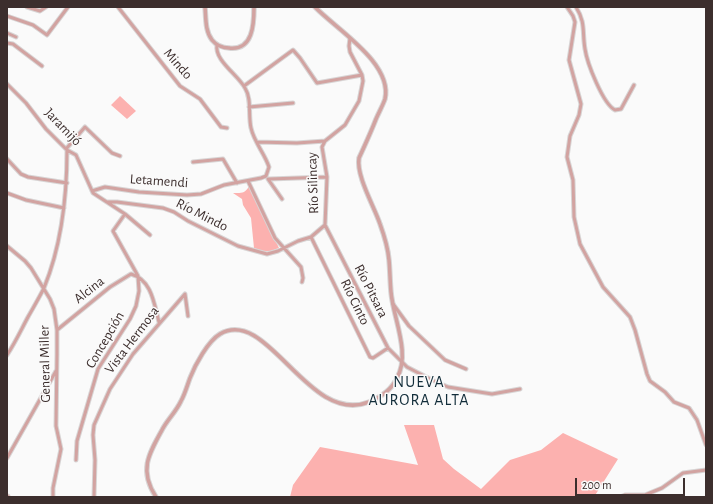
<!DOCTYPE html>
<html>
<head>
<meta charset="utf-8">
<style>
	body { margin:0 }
	#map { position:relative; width:713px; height:504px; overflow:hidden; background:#fafafa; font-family:"Alegreya Sans",sans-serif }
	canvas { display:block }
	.frame { position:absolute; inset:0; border:8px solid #3c2e2d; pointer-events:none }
	.scale { position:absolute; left:575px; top:478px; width:110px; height:18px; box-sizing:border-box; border:2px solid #3c2e2d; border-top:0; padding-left:5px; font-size:12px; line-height:14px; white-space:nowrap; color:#3c2e2d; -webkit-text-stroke:3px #fafafa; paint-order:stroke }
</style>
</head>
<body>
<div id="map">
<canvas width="713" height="504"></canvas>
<div class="frame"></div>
<div class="scale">200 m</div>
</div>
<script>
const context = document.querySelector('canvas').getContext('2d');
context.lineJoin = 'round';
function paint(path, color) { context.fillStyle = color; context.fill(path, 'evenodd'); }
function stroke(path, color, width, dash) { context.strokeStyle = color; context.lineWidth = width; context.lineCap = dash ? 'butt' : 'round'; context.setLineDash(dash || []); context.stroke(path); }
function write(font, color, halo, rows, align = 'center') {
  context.font = font + ' "Alegreya Sans",sans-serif'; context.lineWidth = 3; context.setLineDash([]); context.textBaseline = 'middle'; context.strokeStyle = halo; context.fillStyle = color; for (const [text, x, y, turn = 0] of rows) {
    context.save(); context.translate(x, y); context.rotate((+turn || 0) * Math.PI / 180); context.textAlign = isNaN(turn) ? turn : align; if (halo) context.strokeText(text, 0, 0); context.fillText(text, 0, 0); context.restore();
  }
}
paint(new Path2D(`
	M120,96l16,15 -9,8 -16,-14z
	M249,186l30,62 -8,3h-9l-8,-3 -3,-30 -8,-13 -1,-6 -9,-6c8,0 12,1 16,-7z
	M404,425h30l9,34 11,10 27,20 29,-29 31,-10 22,-17 55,26 -24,38h-304l3,-12 27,-38 98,18z`), '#fcb1af');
const minor = new Path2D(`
	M27,7l13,4 6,-4
	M118,7l62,79 20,13 21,28 6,1
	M567,7l6,9 2,6 -6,38 12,44 -2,11 -9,21 -3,21 6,23 1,37 6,27 23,43 27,30 5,13 12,44 3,7 15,11 9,10 15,6 8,12 9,25
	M576,7c10,16 6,25 9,42 2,14 18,55 30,61l6,-1 13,-24
	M7,16l26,9 14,10 21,-28
	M7,33l9,4
	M7,43l6,1 29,22
	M7,84l19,19 20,26 21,21 9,5 17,38 32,21 25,21
	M244,86l49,-36 7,8 17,25 45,-8
	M249,107l44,-4
	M325,141l-3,6 5,30 -2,48 63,123 19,19 25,13 16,7 44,7 28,-5
	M257,142l40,1 28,-2 20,-16 14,-24 4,-20 -1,-6 -12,-23 -1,-6 1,-8
	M66,149l19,-22 27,26 8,3
	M7,159l14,15 7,3 39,6
	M193,162l30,-3 14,24
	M268,179l14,20
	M269,179l58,-2
	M248,181l27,57 26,29 2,11 -1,4
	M92,191l13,-4 34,5 48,3 14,-1 23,-9 37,-7 5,-2 3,-9c-4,-13 -15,-25 -18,-39 -3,-13 1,-29 -6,-40 -7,-13 -31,-28 -28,-43
	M7,193l19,7 38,8
	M107,202h10l46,6 11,4 14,9 50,25 29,8 11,-3 20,-10 13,-4 14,-12
	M311,237l59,120 3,1 15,-10
	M7,246l18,15 6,7 19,31 4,10 3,21v24l-1,72 5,23 -8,39v9
	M393,304l16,22 36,34 21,9
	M57,330l53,-43 21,-13c21,6 23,30 28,48
	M7,355c8,-12 14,-25 21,-38 5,-9 11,-19 16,-29 18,-44 23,-91 23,-138
	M7,458l49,-87
	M76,460l1,-19 21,-72 32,-50 6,-13 3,-15 -1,-15 -25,-45 12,-17
	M7,496h1
	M94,497l1,-37 -2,-25 1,-10 16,-36 23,-35 52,-60 3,22
	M620,497l5,-2h20l17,-7 21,-15 23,-3`);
const tertiary = new Path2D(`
	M205,7c1,11 0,24 7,33 4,5 11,8 17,8 24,3 25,-24 25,-41
	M156,497c-17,-26 -8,-42 6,-67 5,-10 14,-18 19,-29 4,-7 6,-15 9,-23 5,-13 18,-37 30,-44 48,-28 88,92 149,68 12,-5 23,-13 28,-24 14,-25 -4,-60 -6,-86 -1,-11 -1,-21 -2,-32 -1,-12 -5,-25 -9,-36 -6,-18 -24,-48 -21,-66 6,-13 12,-26 17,-39 3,-7 7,-14 9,-20 8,-36 -49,-70 -70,-92`);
stroke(minor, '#d8d5d5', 5);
stroke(tertiary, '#d8d5d5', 5.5);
stroke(minor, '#d2a3a1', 3);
stroke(tertiary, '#d2a3a1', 3.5);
write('14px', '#3c2e2d', '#fafafa', [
	["Mindo",178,64,49],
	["Jaramijó",63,127,46],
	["Letamendi",159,181,4],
	["Río Silincay",313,183,-92],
	["Río Mindo",202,215,27],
	["Alcina",89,290,-38],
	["Río Pitsara",371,291,63],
	["Río Cinto",355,302,64],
	["Concepción",105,340,-60],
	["Vista Hermosa",132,340,-53],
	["General Miller",45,364,-91]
]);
context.letterSpacing = '1px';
write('16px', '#122d3a', '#fafafa', [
	["NUEVA",419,382],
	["AURORA ALTA",419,400]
]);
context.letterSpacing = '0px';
</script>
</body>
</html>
